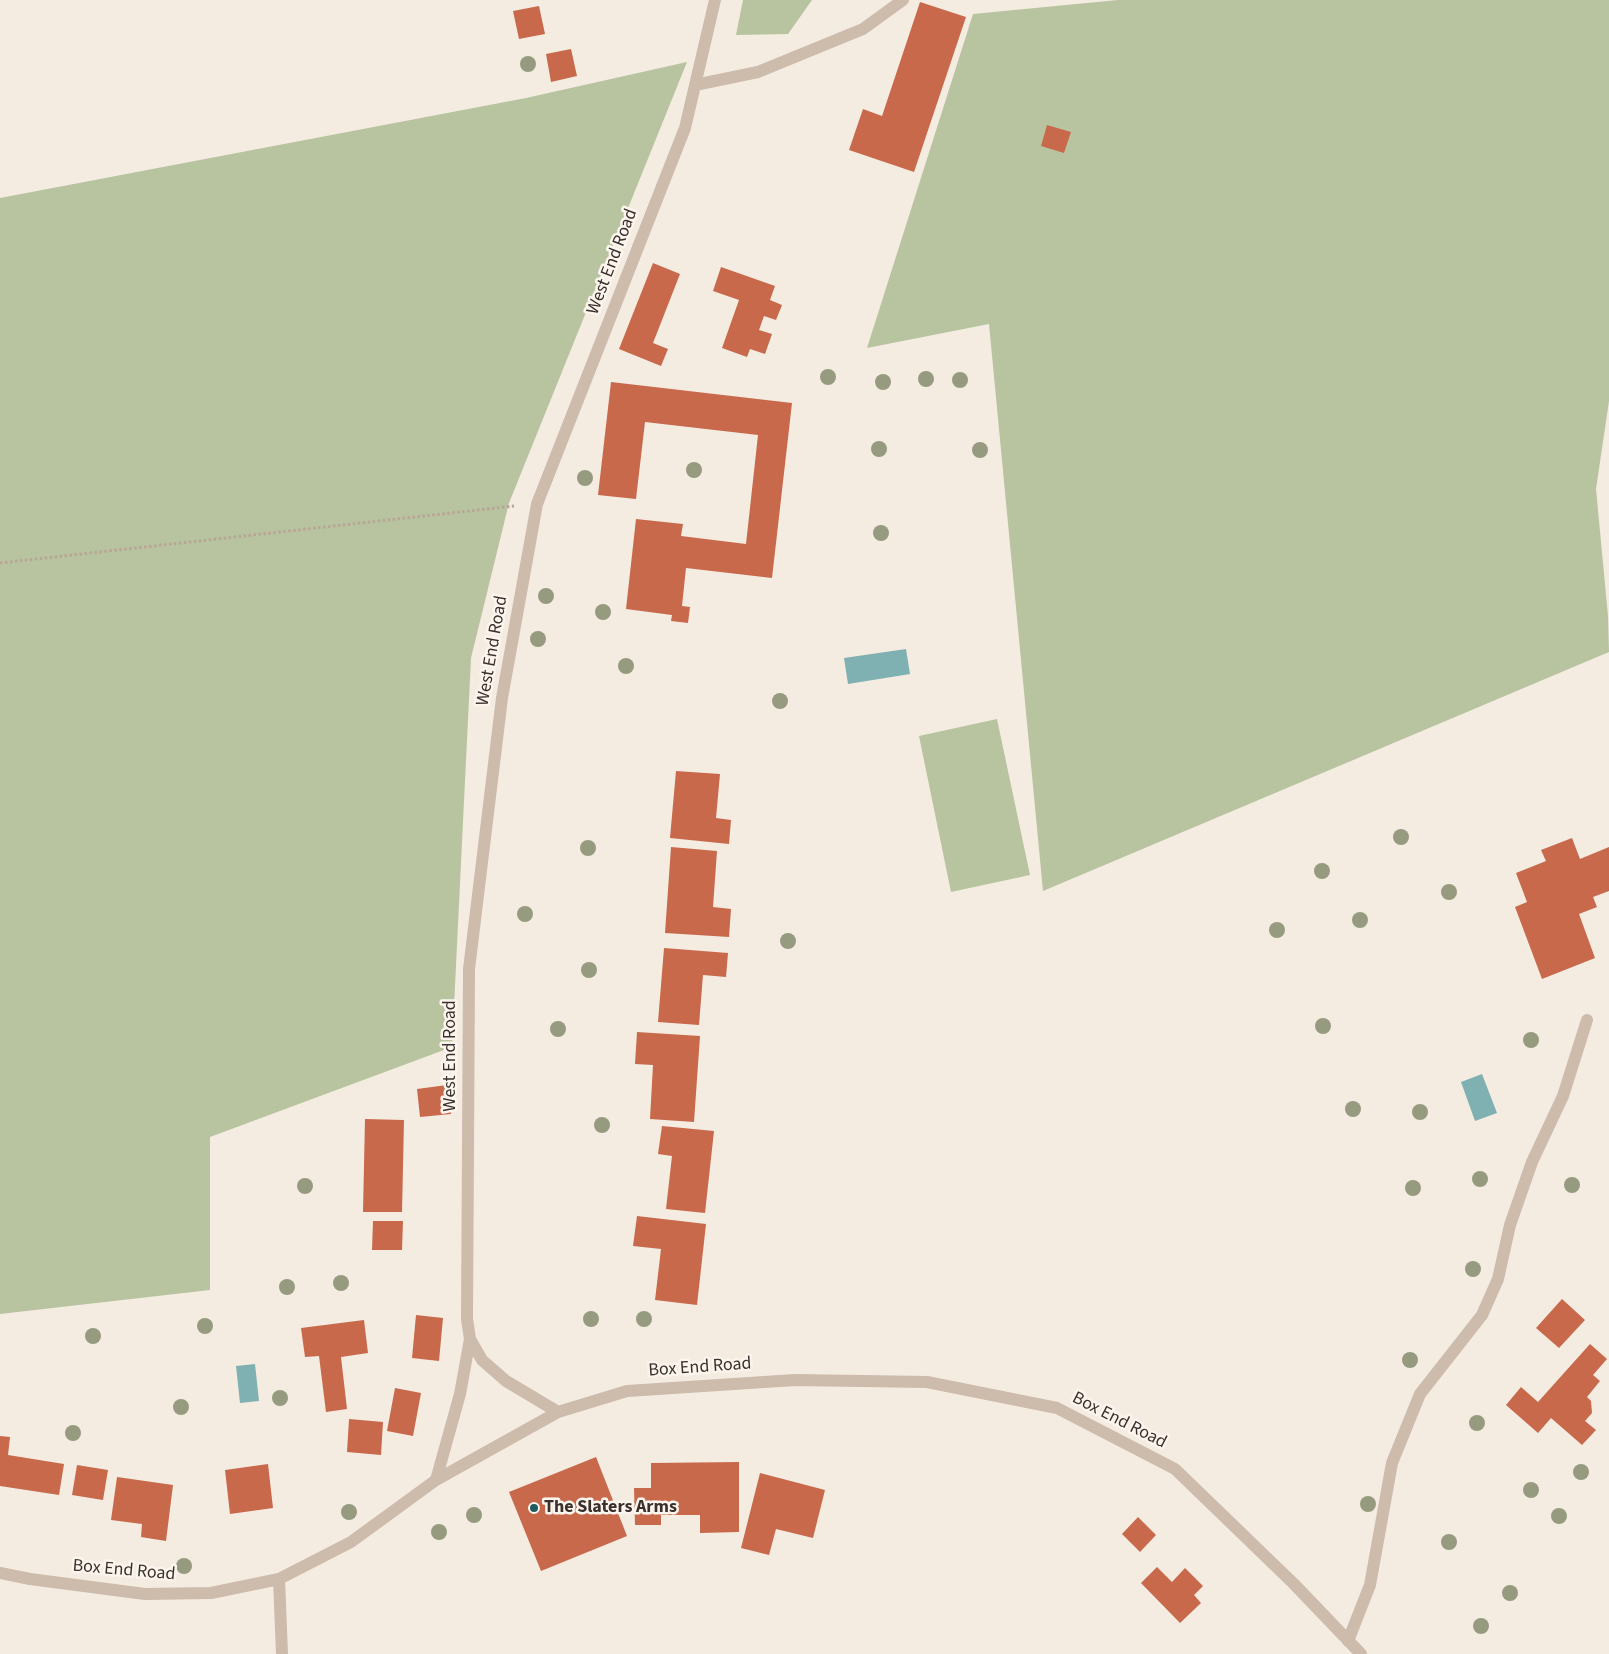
<!DOCTYPE html>
<html>
<head>
<meta charset="utf-8">
<style>
	body { margin:0 }
	canvas { display:block; background:#f4ebe1 }
</style>
</head>
<body>
<canvas width="1609" height="1654"></canvas>
<script>
const context = document.querySelector('canvas').getContext('2d');
context.lineJoin = 'round';
function paint(path, color) { context.fillStyle = color; context.fill(path, 'evenodd'); }
function stroke(path, color, width, dash) { context.strokeStyle = color; context.lineWidth = width; context.lineCap = dash ? 'butt' : 'round'; context.setLineDash(dash || []); context.stroke(path); }
function write(font, color, halo, rows, align = 'center') {
  context.font = font + ' "Source Sans 3",sans-serif'; context.lineWidth = 5; context.setLineDash([]); context.textBaseline = 'middle'; context.strokeStyle = halo; context.fillStyle = color; for (const [text, x, y, turn = 0] of rows) {
    context.save(); context.translate(x, y); context.rotate((+turn || 0) * Math.PI / 180); context.textAlign = isNaN(turn) ? turn : align; if (halo) context.strokeText(text, 0, 0); context.fillText(text, 0, 0); context.restore();
  }
}
paint(new Path2D(`
	M743,0h69l-24,34 -52,1z
	M1118,0h491v401l-13,88 12,127 1,36 -566,239 -54,-567 -122,24 106,-334z
	M687,62l-178,441 -38,155 -19,389 -242,90v153l-210,24v-1116l526,-100z
	M997,719l33,156 -79,17 -32,-156z`), '#b8c4a0');
paint(new Path2D(`
	M906,649l4,25 -62,10 -4,-26z
	M1482,1074l15,39 -22,8 -14,-39z
	M255,1364l4,37 -19,2 -4,-37z`), '#7fb0b2');
paint(new Path2D(`
	M920,2l46,15 -52,155 -65,-22 14,-41 19,7z
	M539,6l6,28 -26,5 -6,-28z
	M571,49l6,27 -26,6 -5,-28z
	M1047,125l24,7 -7,21 -23,-7z
	M653,263l27,11 -27,69 15,6 -7,17 -42,-17z
	M721,267l54,19 -5,14 12,5 -6,15 -12,-4 -5,14 13,4 -7,20 -15,-5 -3,8 -25,-9 17,-48 -26,-9z
	M611,382l181,21 -20,175 -86,-10 -4,38 8,1 -2,16 -17,-2 1,-6 -46,-6 10,-90 47,5 -2,12 65,8 12,-109 -113,-13 -9,77 -38,-4z
	M676,771l44,3 -4,44 15,2 -2,24 -59,-6z
	M1572,838l8,21 29,-12v44l-16,6 4,10 -18,7 16,44 -53,21 -27,-72 12,-5 -11,-29 30,-12 -5,-11z
	M671,847l46,4 -4,56 18,2 -2,28 -64,-4z
	M664,948l64,5 -2,24 -23,-2 -4,50 -41,-3z
	M637,1032l63,4 -6,86 -44,-3 3,-54 -18,-1z
	M447,1085l4,29 -31,3 -3,-28z
	M365,1119l39,1 -2,92h-39z
	M662,1126l52,5 -9,82 -39,-4 6,-53 -14,-2z
	M637,1216l69,8 -9,81 -42,-5 6,-51 -28,-3z
	M373,1221h30l-1,29h-30z
	M1562,1299l23,21 -26,28 -23,-20z
	M416,1315l27,3 -4,43 -27,-3z
	M364,1320l4,33 -27,4 6,52 -21,3 -7,-56 -14,1 -4,-29z
	M1590,1344l17,15 -14,16 7,6 -13,16 4,4 1,12 -7,8 11,9 -14,15 -31,-27 -13,15 -32,-28 15,-18 17,15z
	M395,1388l26,5 -8,43 -26,-5z
	M349,1419l34,3 -2,33 -34,-3z
	M0,1436l10,1 -2,18 56,9 -5,31 -59,-9z
	M596,1457l31,79 -86,35 -32,-79z
	M739,1462v70l-39,1v-18h-39v10h-26l-1,-37h17v-25z
	M268,1464l5,44 -43,6 -5,-44z
	M77,1465l31,5 -5,30 -31,-5z
	M760,1473l65,17 -12,48 -37,-9 -7,26 -28,-7z
	M117,1477l56,8 -7,56 -25,-4 1,-13 -31,-4z
	M1138,1517l18,18 -16,17 -18,-18z
	M1157,1567l15,15 13,-14 18,18 -9,9 7,8 -21,20 -39,-40z`), '#c8694b');
stroke(new Path2D(`
	M0,563l514,-57`), '#b9a596', 3, [2.5, 2.5]);
stroke(new Path2D(`
	M695,85l63,-13 105,-43 40,-29
	M470,1339l12,21 24,21 52,31
	M436,1480l24,-86 10,-55 -3,-20 2,-350 33,-271 35,-194 148,-376 30,-128
	M0,1573l30,6 115,15 66,-1 68,-14 72,-37 85,-62 122,-68 69,-21 168,-11 132,2 130,26 118,61 119,115 67,70
	M279,1579l3,75
	M1348,1641l22,-56 22,-122 28,-69 62,-79 16,-36 12,-54 22,-63 31,-66 24,-76`), '#cdbbac', 12);
context.fillStyle = '#969b7f';
for (const [x, y] of [
	[528,64],
	[828,377],
	[926,379],
	[960,380],
	[883,382],
	[879,449],
	[980,450],
	[694,470],
	[585,478],
	[881,533],
	[546,596],
	[603,612],
	[538,639],
	[626,666],
	[780,701],
	[1401,837],
	[588,848],
	[1322,871],
	[1449,892],
	[525,914],
	[1360,920],
	[1277,930],
	[788,941],
	[589,970],
	[1323,1026],
	[558,1029],
	[1531,1040],
	[1353,1109],
	[1420,1112],
	[602,1125],
	[1480,1179],
	[1572,1185],
	[305,1186],
	[1413,1188],
	[1473,1269],
	[341,1283],
	[287,1287],
	[591,1319],
	[644,1319],
	[205,1326],
	[93,1336],
	[1410,1360],
	[280,1398],
	[181,1407],
	[1477,1423],
	[73,1433],
	[1581,1472],
	[1531,1490],
	[1368,1504],
	[349,1512],
	[474,1515],
	[1559,1516],
	[439,1532],
	[1449,1542],
	[184,1566],
	[1510,1593],
	[1481,1626]
]) { context.beginPath(); context.arc(x, y, 8, 0, 2 * Math.PI); context.fill(); }
for (const [x, y, r, color] of [
	[534,1508,5,"#1f5a5e"]
]) { const dot = new Path2D(); dot.arc(x, y, r, 0, 2 * Math.PI); context.fillStyle = color; context.fill(dot); stroke(dot, '#fbf5ee', 2); }
write('18px', '#3b302b', '#fbf5ee', [
	["West End Road",613,262,-69],
	["West End Road",493,651,-80],
	["West End Road",451,1056,-90],
	["Box End Road",700,1368,-4],
	["Box End Road",1119,1421,27],
	["Box End Road",124,1571,5]
]);
write('bold 18px', '#3b302b', '#fbf5ee', [
	["The Slaters Arms",544,1508]
], 'left');
</script>
</body>
</html>
